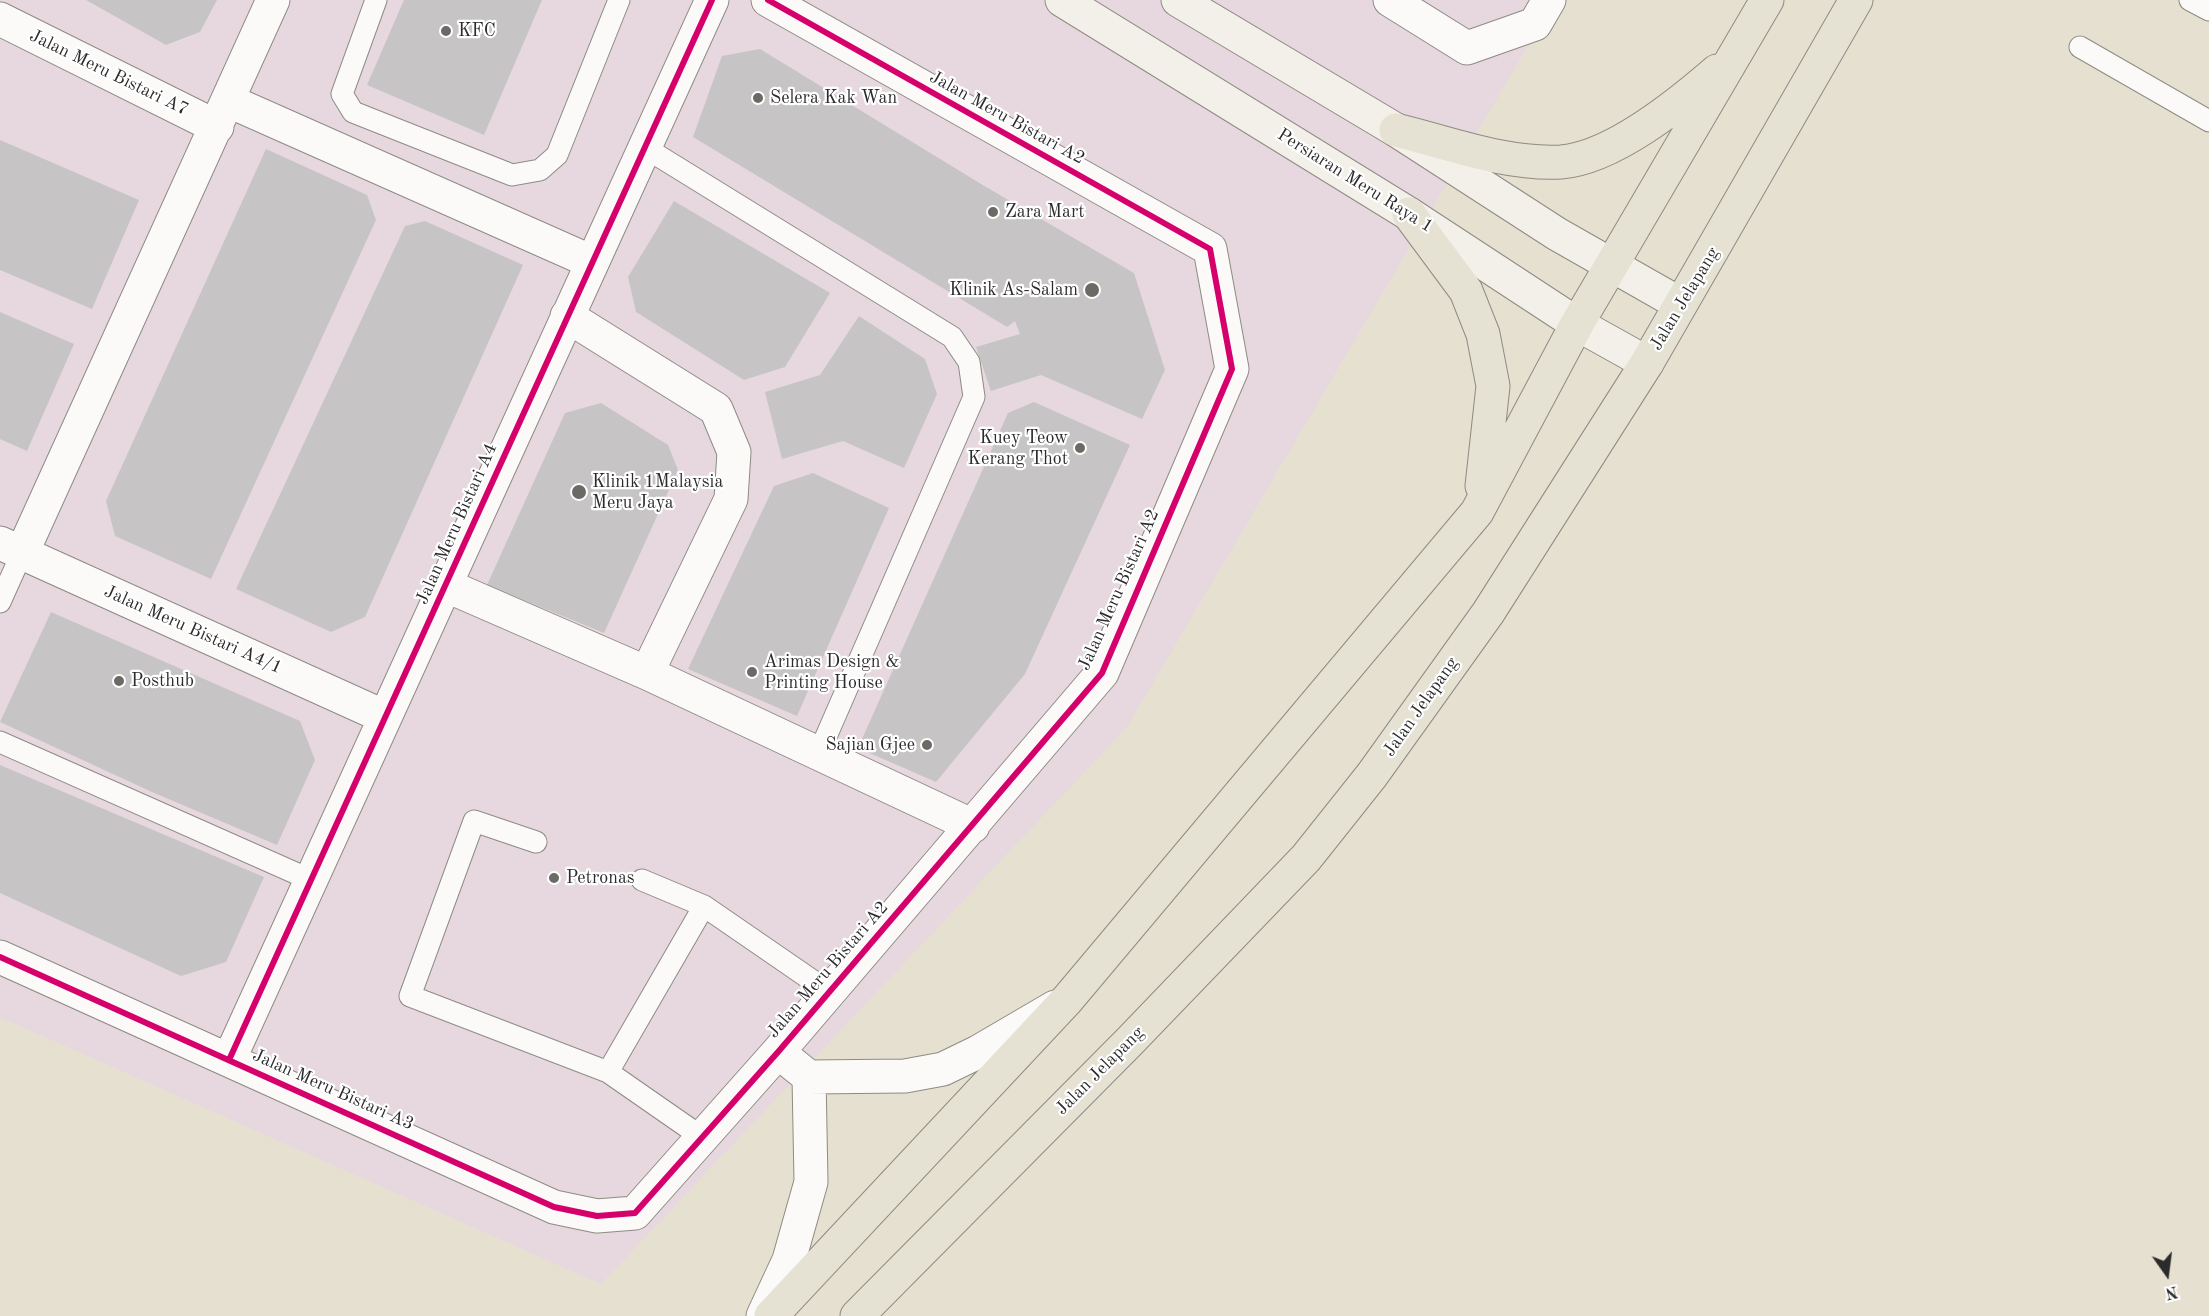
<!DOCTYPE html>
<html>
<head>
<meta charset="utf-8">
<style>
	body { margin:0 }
	#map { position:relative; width:2209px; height:1316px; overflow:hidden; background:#e5e0cf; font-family:"Old Standard TT",serif }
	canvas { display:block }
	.north { position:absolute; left:2137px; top:1244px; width:60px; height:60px; -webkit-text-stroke:4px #fff; paint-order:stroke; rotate:166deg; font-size:16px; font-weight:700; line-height:24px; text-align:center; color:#2b2b2b }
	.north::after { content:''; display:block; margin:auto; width:21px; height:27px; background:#2b2b2b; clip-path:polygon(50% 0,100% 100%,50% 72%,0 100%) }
</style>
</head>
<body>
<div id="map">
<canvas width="2209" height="1316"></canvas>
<div class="north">N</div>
</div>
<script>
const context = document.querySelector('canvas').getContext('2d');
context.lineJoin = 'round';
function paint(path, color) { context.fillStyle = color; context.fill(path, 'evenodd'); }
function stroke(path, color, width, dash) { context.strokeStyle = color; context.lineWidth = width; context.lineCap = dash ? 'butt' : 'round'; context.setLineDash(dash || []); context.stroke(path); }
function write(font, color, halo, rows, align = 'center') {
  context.font = font + ' "Old Standard TT",serif'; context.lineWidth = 4.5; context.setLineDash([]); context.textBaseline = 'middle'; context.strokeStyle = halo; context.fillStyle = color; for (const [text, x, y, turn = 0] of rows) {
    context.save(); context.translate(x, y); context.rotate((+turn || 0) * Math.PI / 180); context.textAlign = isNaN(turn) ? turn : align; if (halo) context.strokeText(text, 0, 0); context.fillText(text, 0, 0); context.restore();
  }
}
paint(new Path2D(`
	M0,0h1555l-428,727 -526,557 -601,-267z`), '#e7d8e0');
paint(new Path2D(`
	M86,0h131l-17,32 -34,13z
	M404,0h138l-58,135 -117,-50z
	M760,49l226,138 148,86 31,97 -23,49 -101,-44 -50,16 -15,-44 44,-13 -5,-13 -8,6 -314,-190 29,-81z
	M0,140l139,60 -47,109 -92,-39z
	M266,149l101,46 9,25 -165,359 -96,-43 -9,-35z
	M674,201l156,92 -45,74 -41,13 -108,-68 -8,-35z
	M425,221l98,44 -158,352 -34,15 -95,-43 169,-363z
	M0,312l74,32 -47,107 -27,-12z
	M859,316l66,43 12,35 -33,74 -61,-27 -61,18 -17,-67 55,-17z
	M1034,402l96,43 -105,229 -89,108 -78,-34 150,-335z
	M601,403l67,42 10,25 -74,163 -117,-48 78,-172z
	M813,473l76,35 -92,208 -109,-47 86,-183z
	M51,612l249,109 15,39 -38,85 -125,-53 -152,-70z
	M0,765l264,112 -38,85 -45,14 -181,-83z`), '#c7c4c5');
const lane = new Path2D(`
	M376,0l-34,94 11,18 159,63 28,-5 17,-15 62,-155
	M2190,0l19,10
	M2080,47l129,74
	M644,147l308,190 17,25 5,35 -156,358
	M0,602l22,-49
	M0,742l311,138
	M536,842l-62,-21 -64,175 198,76 95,66
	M642,880l62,26 125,86
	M608,1072l96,-166`);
const street = new Path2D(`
	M1390,0l77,48 68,-24 14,-24
	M0,19l217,108
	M229,101l363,161
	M567,316l149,93 18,43 -3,47 -84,174
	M0,543l385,174
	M22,553l251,-553
	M445,585l202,88 326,153
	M0,957l554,250 43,9 38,-3 143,-161 324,-379 130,-304 -22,-120 -442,-249
	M778,1052l31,25 96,-1 38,-7 35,-17 77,-45
	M229,1060l483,-1060
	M763,1316l26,-56 22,-78 -2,-105`);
const secondary = new Path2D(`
	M1062,0l347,214 168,110 70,39
	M1178,0l218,130 161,104 123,70`);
const primary = new Path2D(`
	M1396,130c53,13 110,35 165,32 52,-4 118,-58 156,-91
	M1409,214l57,77 17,43 10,52 -11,100
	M771,1316l296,-316 410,-488 100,-188 190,-324
	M857,1316l273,-275 176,-183 66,-83 116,-162 159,-250 209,-363`);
stroke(lane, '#8e8b83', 23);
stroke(street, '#8e8b83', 35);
stroke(secondary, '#8e8b83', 35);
stroke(primary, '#8e8b83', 35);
stroke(lane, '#fbfaf8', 21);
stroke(street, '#fbfaf8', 33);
stroke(secondary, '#f2f0e8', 33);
stroke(primary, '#e5e1d3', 33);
stroke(new Path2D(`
	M0,957l554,250 43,9 38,-3 143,-161 324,-379 130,-304 -22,-120 -442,-249
	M229,1060l483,-1060`), '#d6006c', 6);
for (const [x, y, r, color] of [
	[446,31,6,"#6c6a64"],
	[758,98,6,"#6c6a64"],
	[993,212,6,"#6c6a64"],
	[1092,290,8,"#6c6a64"],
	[1080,448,6,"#6c6a64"],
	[579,492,8,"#6c6a64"],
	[752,672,6,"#6c6a64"],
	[119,681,6,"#6c6a64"],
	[927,745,6,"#6c6a64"],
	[554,878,6,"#6c6a64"]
]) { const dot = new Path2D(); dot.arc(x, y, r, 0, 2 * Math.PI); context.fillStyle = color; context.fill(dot); stroke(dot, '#fff', 2); }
write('18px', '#2b2b2b', '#fff', [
	["KFC",458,31],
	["Selera Kak Wan",770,98],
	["Zara Mart",1005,212],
	["Klinik As-Salam",1078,290,"right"],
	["Kuey Teow",1068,438,"right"],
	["Kerang Thot",1068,459,"right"],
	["Klinik 1Malaysia",592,482],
	["Meru Jaya",592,503],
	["Arimas Design &",764,662],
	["Printing House",764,683],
	["Posthub",131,681],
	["Sajian Gjee",915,745,"right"],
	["Petronas",566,878]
], 'left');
write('18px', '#2b2b2b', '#fff', [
	["Jalan Meru Bistari A7",109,73,26],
	["Jalan Meru Bistari A2",1007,118,29],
	["Persiaran Meru Raya 1",1355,181,32],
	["Jalan Jelapang",1685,299,-59],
	["Jalan Meru Bistari A4",457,524,-66],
	["Jalan Meru Bistari A2",1119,590,-66],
	["Jalan Meru Bistari A4/1",193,630,24],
	["Jalan Jelapang",1421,707,-55],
	["Jalan Meru Bistari A2",828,970,-49],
	["Jalan Jelapang",1100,1071,-45],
	["Jalan Meru Bistari A3",333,1090,24]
]);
</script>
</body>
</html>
